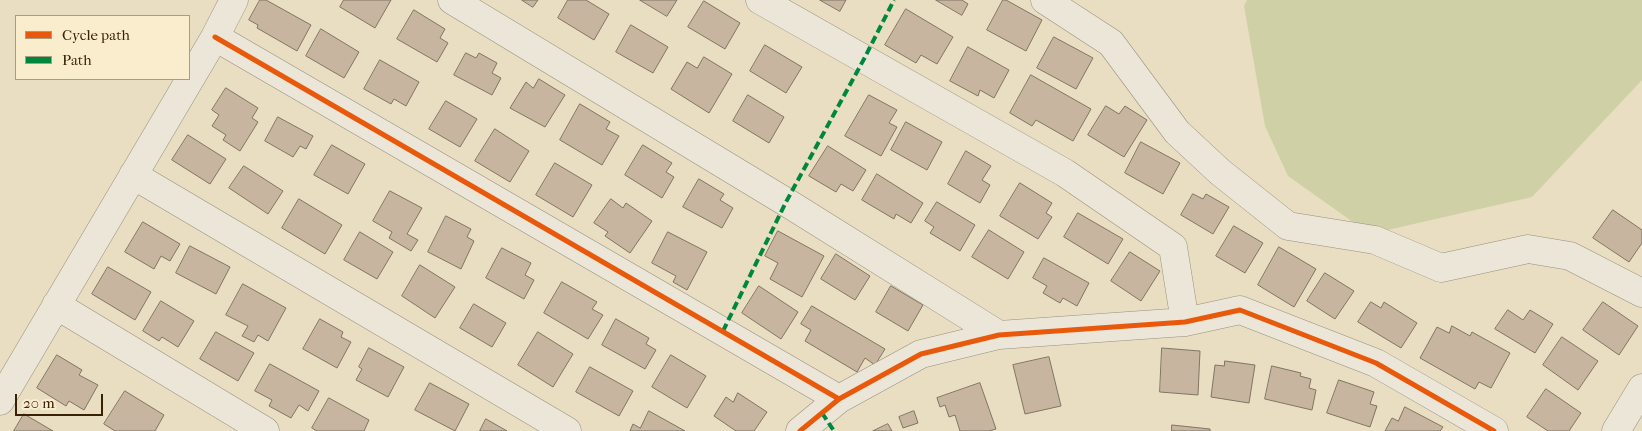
<!DOCTYPE html>
<html>
<head>
<meta charset="utf-8">
<style>
	body { margin:0 }
	#map { position:relative; width:1642px; height:431px; overflow:hidden; background:#e9dec2; font-family:"IM FELL French Canon",serif }
	canvas { display:block }
	.legend { position:absolute; left:15px; top:15px; width:175px; height:65px; box-sizing:border-box; background:#faedce; border:1px solid #ad9b7d; margin:0; padding:6px 9px; list-style:none; font-size:15px; color:#392104 }
	.legend li { display:flex; align-items:center; gap:10px; height:25px }
	.legend b { width:25px; border:1px solid #ad9b7d }
	.scale { position:absolute; left:15px; top:394px; width:88px; height:22px; box-sizing:border-box; border:2px solid #392104; border-top:0; padding-left:6px; font-size:15px; line-height:18px; white-space:nowrap; color:#392104; -webkit-text-stroke:4px #faedce; paint-order:stroke }
</style>
</head>
<body>
<div id="map">
<canvas width="1642" height="431"></canvas>
<ul class="legend">
<li><b style="height:6px;background:#e8590c"></b>Cycle path</li>
<li><b style="height:6px;background:#00873e"></b>Path</li>
</ul>
<div class="scale">20 m</div>
</div>
<script>
const context = document.querySelector('canvas').getContext('2d');
context.lineJoin = 'round';
function paint(path, color) { context.fillStyle = color; context.fill(path, 'evenodd'); }
function stroke(path, color, width, dash) { context.strokeStyle = color; context.lineWidth = width; context.lineCap = dash ? 'butt' : 'round'; context.setLineDash(dash || []); context.stroke(path); }
paint(new Path2D(`
	M1247,0h395v80l-110,117 -162,37 -82,-58 -23,-50 -21,-120z`), '#cfd0a6');
const building = new Path2D(`
	M260,0h6l45,25 -14,26 -40,-23 1,-3 -9,-5z
	M344,0h47l-16,28 -35,-21z
	M522,0h16l-5,7z
	M568,0h18l23,14 -15,26 -36,-22z
	M640,0h37l-10,16z
	M820,0h26l-6,11z
	M936,0h26l6,4 -6,11z
	M1003,0h3l36,20 -16,31 -39,-21z
	M704,1l36,22 -15,26 -37,-22z
	M906,9l47,28 -16,27 -16,-9 -5,8 -31,-18z
	M414,10l31,19 -5,9 8,5 -11,19 -40,-23z
	M631,25l37,22 -15,26 -37,-21z
	M321,29l38,23 -15,26 -38,-22z
	M1054,37l39,21 -17,31 -39,-21z
	M765,45l37,22 -16,26 -36,-22z
	M968,47l41,23 -15,28 -14,-8 -2,6 -28,-15z
	M466,53l10,5 3,-5 18,10 -5,10 9,5 -9,17 -38,-20z
	M704,57l28,17 -23,39 -38,-24 16,-27 10,6z
	M380,60l39,22 -13,24 -12,-7 -3,5 -27,-15z
	M1031,75l60,34 -18,32 -37,-21 -4,6 -22,-13z
	M539,79l26,16 -20,32 -35,-19 16,-26 7,6z
	M226,88l32,20 -6,10 6,4 -18,29 -17,-11 3,-5 -14,-9 7,-11 -7,-5z
	M748,95l36,22 -15,26 -36,-22z
	M869,95l28,15 -8,13 8,4 -16,29 -36,-20z
	M446,101l31,18 -17,28 -31,-18z
	M580,104l30,18 -4,7 13,7 -17,29 -42,-25z
	M1106,106l13,8 6,-8 22,14 -23,37 -36,-22z
	M278,117l35,19 -7,13 -6,-3 -7,11 -28,-16z
	M906,122l36,20 -15,28 -36,-20z
	M495,129l34,22 -19,31 -35,-21z
	M188,135l38,24 -16,25 -38,-24z
	M1141,142l39,21 -17,31 -38,-21z
	M332,145l33,19 -17,30 -34,-19z
	M643,145l29,18 -6,9 8,5 -12,21 -37,-23z
	M828,146l38,24 -13,21 -12,-7 -5,8 -27,-16z
	M966,151l25,15 -9,14 8,5 -10,18 -32,-19z
	M555,163l37,22 -19,32 -37,-22z
	M244,166l39,25 -15,23 -39,-26z
	M877,174l46,29 -12,20 -15,-9 -2,5 -32,-19z
	M699,179l25,15 -4,6 13,8 -11,20 -39,-21z
	M1020,183l32,20 -6,10 6,4 -14,22 -38,-23z
	M390,191l32,17 -15,26 11,6 -7,11 -22,-13 3,-6 -19,-11z
	M1193,194l10,5 3,-5 23,13 -16,27 -32,-19z
	M299,199l43,26 -17,29 -43,-26z
	M611,199l12,9 3,-5 26,18 -22,32 -25,-17 3,-4 -14,-9z
	M937,202l38,23 -15,26 -30,-18 4,-6 -9,-6z
	M1613,210l29,20v13l-13,19 -36,-24z
	M1078,213l45,26 -15,25 -44,-27z
	M446,216l25,13 -4,8 7,4 -13,28 -33,-17z
	M143,222l37,22 -10,17 -9,-5 -7,13 -29,-17z
	M1234,226l29,17 -18,30 -29,-17z
	M989,230l35,22 -16,27 -36,-22z
	M778,231l46,25 -22,41 -32,-18 8,-16 -13,-7z
	M360,232l33,20 -16,27 -33,-19z
	M668,232l39,20 -20,38 -14,-8 3,-6 -24,-13z
	M190,246l40,21 -14,27 -40,-21z
	M1279,247l37,22 -22,38 -36,-22z
	M502,248l29,15 -6,12 9,5 -10,19 -38,-21z
	M1130,252l30,19 -19,30 -30,-20z
	M836,254l34,22 -15,24 -34,-21z
	M1044,258l45,25 -12,23 -14,-8 -3,5 -17,-10 4,-7 -14,-8z
	M420,265l35,22 -20,31 -33,-22z
	M108,267l43,25 -16,28 -43,-26z
	M1325,273l29,18 -19,28 -28,-18z
	M562,282l35,20 -5,7 11,6 -15,24 -44,-26z
	M243,284l43,24 -18,33 -10,-6 -4,7 -12,-6 6,-10 -22,-11z
	M759,286l39,26 -17,27 -39,-26z
	M891,286l32,19 -15,26 -32,-19z
	M161,301l33,20 -16,26 -16,-10 -3,4 -16,-10z
	M1371,302l10,6 3,-6 33,21 -16,25 -43,-26z
	M1603,302l35,24 -19,29 -36,-25z
	M474,304l32,19 -14,24 -32,-19z
	M812,306l73,43 -10,16 -10,-7 -8,14 -52,-31 6,-11 -10,-6z
	M1508,310l15,10 7,-10 23,14 -18,29 -40,-24z
	M320,319l23,13 -2,5 10,5 -14,26 -34,-19z
	M616,319l33,19 -3,6 10,6 -11,19 -43,-24z
	M1452,326l18,10 2,-4 38,21 -19,35 -12,-6 -4,7 -55,-31 17,-31 12,6z
	M216,332l38,21 -16,28 -38,-22z
	M538,332l35,22 -20,33 -35,-22z
	M1562,337l36,24 -20,29 -35,-25z
	M369,348l35,19 -16,30 -32,-17 6,-11 -3,-2z
	M1162,348l38,3 -2,44 -38,-3z
	M57,355l25,15 -3,5 19,10 -14,25 -15,-9 -3,5 -29,-18z
	M671,355l35,21 -19,32 -35,-21z
	M1049,357l12,49 -36,8 -12,-49z
	M1225,361l30,4 -6,38 -38,-6 4,-32 9,1z
	M270,364l49,27 -11,20 -9,-6 -8,13 -22,-12 3,-6 -17,-9z
	M1272,366l29,7 -1,3 11,3 -2,9 7,2 -4,20 -47,-11z
	M590,367l43,24 -14,25 -43,-24z
	M1339,380l35,12 -4,12 7,2 -7,21 -43,-14z
	M430,383l39,21 -14,27 -40,-21z
	M980,383l16,46 -7,2h-29l-5,-16 -6,2 -4,-12 -5,2 -3,-9z
	M1546,389l35,24 -12,18h-21l-21,-14z
	M125,391l39,24 -9,16h-40l-11,-7z
	M738,393l29,19 -13,19h-18l-22,-15 12,-19 7,5z
	M329,398l40,22 -5,11h-47l-5,-3z
	M1405,407l38,20 -3,4h-55l7,-13 6,3z
	M649,411l36,20h-55l3,-7 7,4z
	M914,411l4,12 -15,5 -4,-11z
	M24,414l29,17h-39z
	M486,419l21,12h-27z
	M888,424l4,7h-19z
	M1172,425l38,4v2h-38z`);
paint(building, '#c7b5a0');
stroke(building, '#7f7563', 1);
const minor = new Path2D(`
	M452,0l334,202 213,133
	M760,0l305,173 108,74 12,75
	M1045,0l66,43 66,89 43,40 68,54 87,14 66,28 87,-19 42,7 72,37
	M215,37l624,362
	M133,175l434,256
	M56,305l209,126
	M0,401l215,-364 19,-37
	M800,431l39,-32 82,-45 78,-19 186,-13 55,-12 136,53 118,68
	M1616,431l26,-43`);
stroke(minor, '#988f7c', 29);
stroke(minor, '#ece6d8', 28);
stroke(new Path2D(`
	M723,331l63,-129 78,-143 30,-59
	M822,413l12,18`), '#00873e', 4, [8, 4]);
stroke(new Path2D(`
	M215,37l624,362
	M800,431l39,-32 82,-45 78,-19 186,-13 55,-12 136,53 118,68`), '#e8590c', 5);
</script>
</body>
</html>
